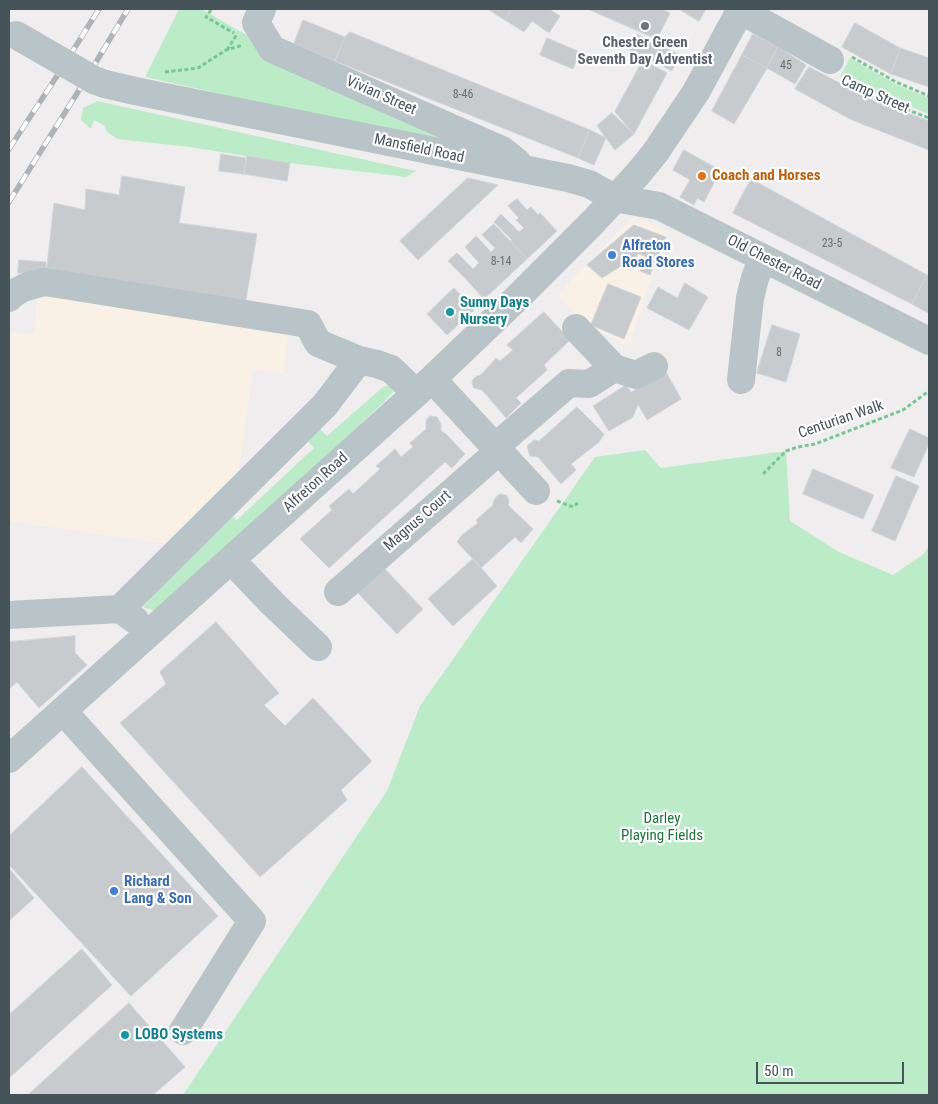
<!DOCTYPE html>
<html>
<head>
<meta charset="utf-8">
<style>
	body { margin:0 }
	#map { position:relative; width:938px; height:1104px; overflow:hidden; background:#efeded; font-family:"Roboto Condensed",sans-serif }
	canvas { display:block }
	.frame { position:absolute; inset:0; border:10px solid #465359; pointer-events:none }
	.scale { position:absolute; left:756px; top:1062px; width:148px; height:22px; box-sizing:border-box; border:2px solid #465359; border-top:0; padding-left:6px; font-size:15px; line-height:18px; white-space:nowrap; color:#465359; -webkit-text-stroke:4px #fff; paint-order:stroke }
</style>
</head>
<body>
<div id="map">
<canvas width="938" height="1104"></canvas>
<div class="frame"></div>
<div class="scale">50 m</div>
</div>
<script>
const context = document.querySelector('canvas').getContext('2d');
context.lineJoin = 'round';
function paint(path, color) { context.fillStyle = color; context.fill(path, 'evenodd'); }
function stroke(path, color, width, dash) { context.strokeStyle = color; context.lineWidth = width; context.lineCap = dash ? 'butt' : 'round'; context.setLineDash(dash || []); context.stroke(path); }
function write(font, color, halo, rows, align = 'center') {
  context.font = font + ' "Roboto Condensed",sans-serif'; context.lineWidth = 4.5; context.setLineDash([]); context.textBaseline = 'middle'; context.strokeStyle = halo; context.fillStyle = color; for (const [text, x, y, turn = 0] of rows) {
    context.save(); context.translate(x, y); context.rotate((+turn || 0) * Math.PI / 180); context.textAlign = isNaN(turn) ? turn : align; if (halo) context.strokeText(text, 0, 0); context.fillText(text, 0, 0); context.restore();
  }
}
paint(new Path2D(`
	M632,217l36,14 -39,115 -47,-24 -24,-27z
	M38,290l250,39 -4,45 -31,-5 -16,112 -65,64 -163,-24v-189l25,2z`), '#faf1e6');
paint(new Path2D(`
	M179,9h22l58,33 216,108 -330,-73z
	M850,58l47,27 32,13v16l-53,-21 -36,-17z
	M97,101l319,70 -10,6 -116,-14 -100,-16 -73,-8 -10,-7 -2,-6 -11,-6 -3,9 -10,-9 2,-12z
	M392,384l3,6 -11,12 -130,122 -99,87 -12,-4 85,-95 9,8 77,-72 -8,-9 12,-12 9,9 56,-49z
	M645,450l16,18 125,-17 4,70 49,31 54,23 31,-21 5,-9v550h-746l204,-304 33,-85 175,-249z`), '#bcecc7');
const building = new Path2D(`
	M488,9h24l-7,11z
	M512,9h37l11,7 -11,17 -17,-12 -8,11 -19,-12z
	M588,9h74l8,4 -13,26z
	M679,9h27l-7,12z
	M303,20l42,17 -10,24 -41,-17z
	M855,23l45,25 -9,26 -49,-27z
	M350,32l240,98 -12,28 -243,-97 10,-24z
	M637,34l43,21 -8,16 -43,-21z
	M753,34l25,13 -11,21 -25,-13z
	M547,38l33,14 -7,17 -33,-14z
	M778,47l28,18 -11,19 -28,-16z
	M900,48l29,10v29l-38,-13z
	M742,55l25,13 -33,56 -22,-13z
	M643,60l24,13 -33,61 -19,-22z
	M809,67l61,32 59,22v29l-77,-30 -57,-31z
	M612,113l22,21 -19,16 -18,-24z
	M590,130l16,8 -12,27 -16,-7z
	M684,150l39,22 -6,11 -2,-2 -11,21 -7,-4 -3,7 -14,-8 10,-17 -17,-10z
	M221,154l25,4 -2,16 -25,-3z
	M247,156l43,7 -3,18 -43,-7z
	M122,176l63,11 -6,36 78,11 -12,71 -199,-30 8,-72 31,7 1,-21 33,6z
	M468,178l30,7 -80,75 -18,-19z
	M751,179l176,96 -15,29 -179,-91z
	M517,199l10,11 4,-3 7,8 2,-2 17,18 -30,28 -17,-18 2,-1 -18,-18 7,-8 18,18 5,-4 -8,-8 3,-2 -11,-12z
	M494,224l33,35 -43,40 -20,-22 -16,-16 9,-8 16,16 6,-6 -14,-16 11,-11 15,16 4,-4 -13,-13z
	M634,225l32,12 -16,38 -10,-4 6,-14 -8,-4 -8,17 -9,-4 -19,12 -15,-13z
	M19,260l27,2v13l-28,-2z
	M927,275h2v36l-1,2 -16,-9z
	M685,283l23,14 -19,33 -42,-22 11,-21 19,11z
	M608,284l33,13 -17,42 -33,-14z
	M454,288l20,22 -27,25 -20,-21z
	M544,312l26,28 -26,25 3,5 -31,28 5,5 -15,15 -24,-28 -8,-2 -2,-5 1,-4 4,-3 4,-1 15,-17 4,3 13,-11 -6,-5z
	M772,325l28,9 -14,48 -29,-9z
	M666,372l15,27 -34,21 -9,-16 -5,13 -24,14 -16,-25 33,-21 5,7z
	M577,407l27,27 -5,8 -28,22 5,6 -15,14 -23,-27 -8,-1 -3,-10 7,-6 5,1z
	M430,416l7,1 4,7v7l5,3 19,20 -13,14 -7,-6 -116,106 -29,-29 32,-29 -3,-4 20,-17 4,5 27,-25 -4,-3 19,-17 6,8 12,-10 -3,-4 16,-14v-8z
	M910,429l19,9v6l-15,33 -23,-9z
	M813,469l61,26 -11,24 -60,-25z
	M896,476l23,10 -24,55 -23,-10z
	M501,494l5,1 3,5 -1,5 25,24 -12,14 -6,-6 -34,31 -24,-26 5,-7 16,-12 -2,-3 17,-15 1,-5 3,-4z
	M473,559l24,27 -44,40 -25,-27z
	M383,567l40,42 -26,25 -40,-42z
	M216,622l63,71 -15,12 21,21 28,-28 59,63 -31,29 6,10 -87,77 -140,-154 46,-39 -6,-12z
	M75,636v17l12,12 -48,43 -22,-26 -8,7v-47z
	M82,767l136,149 -87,80 -122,-131v-29z
	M9,868l25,30 -25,23z
	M82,949l30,36 -103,93v-63z
	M129,1003l56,64 -32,28h-125z`);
paint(building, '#c7cbce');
stroke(building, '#d1d4d8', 1);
stroke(new Path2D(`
	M211,10l-5,7 28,16
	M227,50l10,-16
	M852,57l44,25 33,14
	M165,72l33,-4 28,-18 17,-5
	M841,80l31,16 57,22
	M763,474l23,-23 12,-4 17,-3 88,-34 26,-19
	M557,501l16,6 7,-6`), '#76c892', 3, [4, 2.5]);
stroke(new Path2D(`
	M262,9l-6,14 16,26 230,101 15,12
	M740,10l90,50
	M105,84l30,7 433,87 21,6 25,14 45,8 270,135
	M9,298c9,-10 23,-13 36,-16l263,42 10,19 41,17 18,4 14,5 25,24
	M614,368l22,7 18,-9
	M432,379l104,112
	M741,380l9,-82 5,-20 8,-20
	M495,447l74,-64 20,1 25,-16 -38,-40
	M231,560l42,44 45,43
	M338,592l161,-141
	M120,609l205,-204 34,-45
	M9,615l111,-6 15,11
	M63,711l189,210 -69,110
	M9,759l423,-380 86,-82 75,-75 44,-47 18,-22 41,-61 45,-83`), '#b9c4c9', 28);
const rail = new Path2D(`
	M9,149l48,-73 42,-67
	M9,202l72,-115 47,-78`);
stroke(rail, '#afb3b7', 5.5);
stroke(rail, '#fff', 4, [11]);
stroke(new Path2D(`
	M16,35l78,45 11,4`), '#b9c4c9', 28);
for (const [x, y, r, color] of [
	[645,26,5,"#6b7280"],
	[702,176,5,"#e8710a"],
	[612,255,5,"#3f7fe0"],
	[450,312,5,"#0f9aa8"],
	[114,891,5,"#3f7fe0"],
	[125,1035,5,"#0f9aa8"]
]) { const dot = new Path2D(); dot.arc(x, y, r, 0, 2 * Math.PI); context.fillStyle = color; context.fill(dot); stroke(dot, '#fff', 2); }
write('12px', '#667176', null, [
	["45",786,66],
	["8-46",463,95],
	["23-5",832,244],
	["8-14",501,262],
	["8",779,353]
]);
write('bold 15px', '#5b616d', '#fff', [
	["Chester Green",645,43],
	["Seventh Day Adventist",645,60]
]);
write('15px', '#465359', '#fff', [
	["Camp Street",875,95,24],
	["Vivian Street",381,96,24],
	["Mansfield Road",419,149,12],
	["Old Chester Road",774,263,27],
	["Centurian Walk",841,420,-19],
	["Alfreton Road",316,483,-42],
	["Magnus Court",418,521,-41]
]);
write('bold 15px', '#c56008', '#fff', [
	["Coach and Horses",712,176]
], 'left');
write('bold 15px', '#366cbe', '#fff', [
	["Alfreton",622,246],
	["Road Stores",622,263],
	["Richard",124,882],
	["Lang & Son",124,899]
], 'left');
write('bold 15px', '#0d838f', '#fff', [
	["Sunny Days",460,303],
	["Nursery",460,320],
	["LOBO Systems",135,1035]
], 'left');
write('15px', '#1b7739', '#fff', [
	["Darley",662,819],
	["Playing Fields",662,836]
]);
</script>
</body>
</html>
